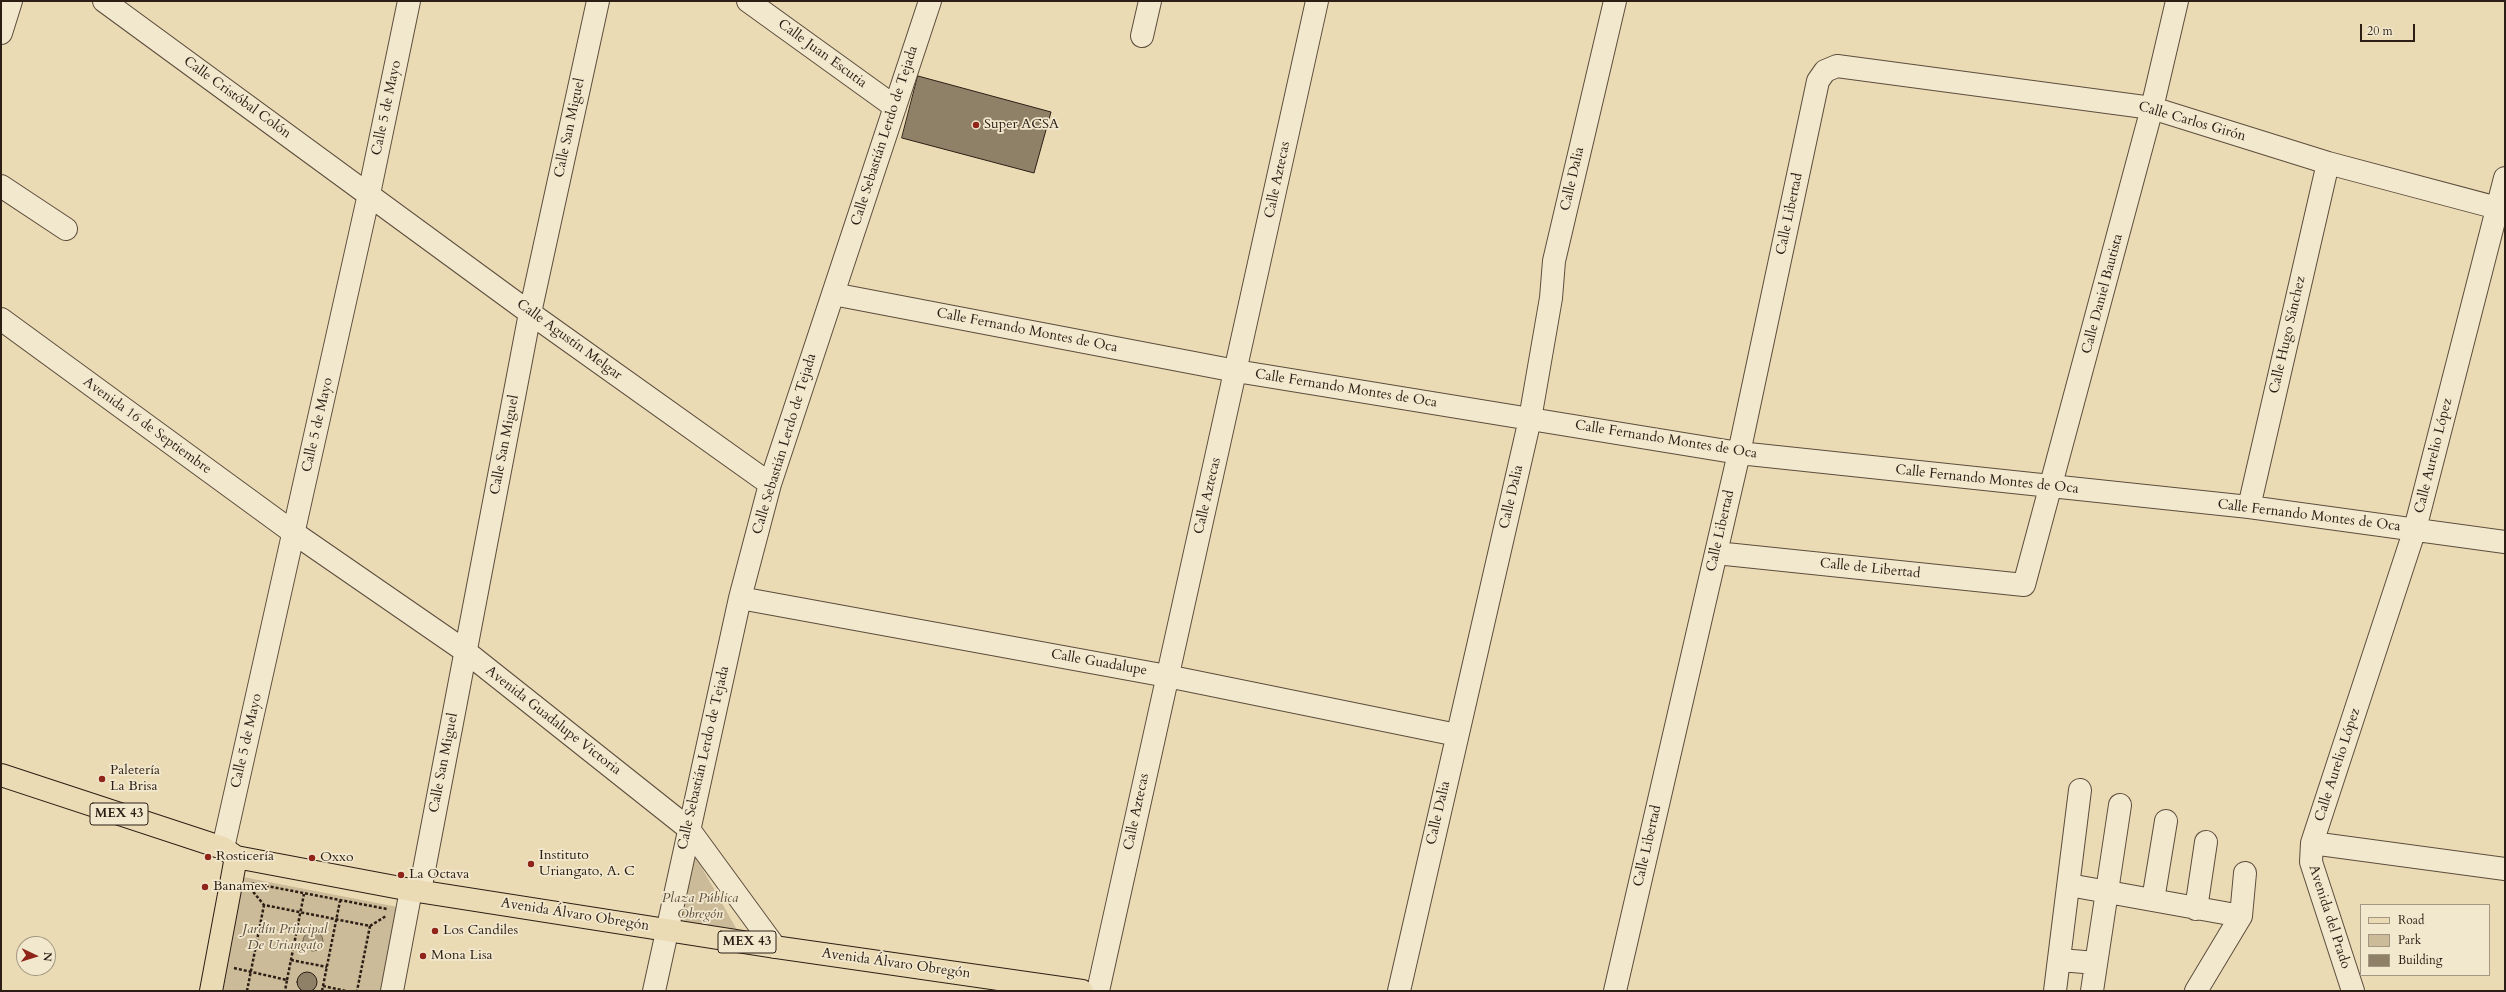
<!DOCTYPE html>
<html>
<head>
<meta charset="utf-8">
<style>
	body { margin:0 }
	#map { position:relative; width:2506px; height:992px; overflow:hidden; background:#ebdbb4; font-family:Cardo,serif }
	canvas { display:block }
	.frame { position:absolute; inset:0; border:2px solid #2c1e15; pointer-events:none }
	.legend { position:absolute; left:2360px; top:904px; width:130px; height:72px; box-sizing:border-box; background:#f2e8ce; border:1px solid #a39784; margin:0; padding:5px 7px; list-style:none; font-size:12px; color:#2c1e15 }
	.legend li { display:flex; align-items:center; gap:8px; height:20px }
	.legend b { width:20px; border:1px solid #a39784 }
	.north { position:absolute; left:16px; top:936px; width:40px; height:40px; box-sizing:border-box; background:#f2e8ce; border:1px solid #a39784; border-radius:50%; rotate:94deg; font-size:11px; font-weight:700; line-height:16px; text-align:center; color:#2c1e15 }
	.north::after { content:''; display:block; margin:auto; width:14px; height:18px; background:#8f2418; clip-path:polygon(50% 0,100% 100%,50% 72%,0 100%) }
	.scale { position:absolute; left:2360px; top:24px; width:55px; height:18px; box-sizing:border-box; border:2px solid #2c1e15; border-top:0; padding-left:5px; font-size:12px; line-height:14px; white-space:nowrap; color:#2c1e15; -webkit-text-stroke:3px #f2e8ce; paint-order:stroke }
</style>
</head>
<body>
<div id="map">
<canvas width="2506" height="992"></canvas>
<div class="frame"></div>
<ul class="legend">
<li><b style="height:5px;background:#ebdbb4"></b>Road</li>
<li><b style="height:11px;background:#cbbb99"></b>Park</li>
<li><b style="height:11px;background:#8f8068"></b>Building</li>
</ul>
<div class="north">N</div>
<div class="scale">20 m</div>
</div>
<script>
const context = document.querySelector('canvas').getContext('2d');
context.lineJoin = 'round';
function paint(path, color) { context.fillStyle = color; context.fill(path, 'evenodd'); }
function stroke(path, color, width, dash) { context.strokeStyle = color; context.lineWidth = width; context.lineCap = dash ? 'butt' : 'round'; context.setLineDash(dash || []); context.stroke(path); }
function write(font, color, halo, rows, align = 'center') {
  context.font = font + ' Cardo,serif'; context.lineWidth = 3.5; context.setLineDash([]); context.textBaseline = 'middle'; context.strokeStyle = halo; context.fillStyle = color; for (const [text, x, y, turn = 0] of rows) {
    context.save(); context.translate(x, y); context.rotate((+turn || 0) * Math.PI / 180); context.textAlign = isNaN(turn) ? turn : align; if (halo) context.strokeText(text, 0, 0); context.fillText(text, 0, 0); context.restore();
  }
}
paint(new Path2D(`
	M693,852l48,85 -65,-14z
	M243,877l160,31 -16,83h-166z`), '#cbbb99');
const water = new Path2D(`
	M303 941a10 10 0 1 1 20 0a10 10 0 1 1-20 0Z`);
paint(water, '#aa9b7e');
stroke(water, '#786954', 1);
const building = new Path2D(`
	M918,76l133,36 -17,61 -132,-35z
	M297 982a10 10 0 1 1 20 0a10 10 0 1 1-20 0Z`);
paint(building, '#8f8068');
stroke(building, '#2c1e15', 1);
const minor = new Path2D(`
	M104,1l426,312 240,171
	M748,1l147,106
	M1,33l10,-32
	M1142,36l8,-35
	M1,186l65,43
	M833,294l403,77 503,82 510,54 256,35
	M1,319l293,214 171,118 223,177 87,119
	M2249,507l79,-344
	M1716,553l308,32 128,-477 25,-107
	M740,598l427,78 290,59
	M2312,843l193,26
	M223,848l146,-654 40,-193
	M2069,885l172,31
	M420,891l110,-578 68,-312
	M2153,900l13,-79
	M2196,909l10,-67
	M2060,960l36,3
	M392,991l19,-101
	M654,991l86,-393 30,-114 160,-483
	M1098,991l219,-990
	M1399,991l131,-572 21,-121 3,-37 61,-260
	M1615,991l124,-538 79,-372 7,-10 12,-5 315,42 176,55 177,47
	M2055,991l25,-201
	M2092,991l28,-186
	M2196,991l45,-75 4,-43
	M2353,991l-42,-129 1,-19 103,-314 90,-351`);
const major = new Path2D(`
	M1,775l222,73 13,9 175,33 364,57 307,44
	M211,991l25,-134`);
stroke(minor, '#5c4d3d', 24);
stroke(major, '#2c1e15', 24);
stroke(new Path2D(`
	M251,883l136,26
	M250,888l14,17 106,21 -13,65
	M370,926l16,-10
	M291,960l36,7
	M234,968l53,12 -2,11
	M287,980l17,-86
	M323,986l23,5
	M247,991l17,-86
	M322,991l18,-90`), '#2c1e15', 2.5, [3, 2]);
stroke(minor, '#f2e8ce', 22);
stroke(major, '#ebdbb4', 22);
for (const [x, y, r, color] of [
	[976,125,4,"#8f2418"],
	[102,779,4,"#8f2418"],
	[208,857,4,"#8f2418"],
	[312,858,4,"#8f2418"],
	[531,864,4,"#8f2418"],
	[401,875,4,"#8f2418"],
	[205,887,4,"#8f2418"],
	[435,931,4,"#8f2418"],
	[423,956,4,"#8f2418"]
]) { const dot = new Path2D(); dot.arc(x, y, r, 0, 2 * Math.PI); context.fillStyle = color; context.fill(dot); stroke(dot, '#f2e8ce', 1.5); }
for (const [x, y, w] of [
	[119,814,58],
	[747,942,58]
]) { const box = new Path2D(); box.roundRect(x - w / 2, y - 11, w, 22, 3); context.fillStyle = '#f2e8ce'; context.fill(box); stroke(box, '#2c1e15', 1); }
write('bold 13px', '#2c1e15', null, [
	["MEX 43",119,814],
	["MEX 43",747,942]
]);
write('14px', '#2c1e15', '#f2e8ce', [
	["Calle Juan Escutia",822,54,36],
	["Calle Cristóbal Colón",237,98,36],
	["Calle 5 de Mayo",387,108,-78],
	["Calle Carlos Girón",2192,122,16],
	["Calle San Miguel",570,128,-78],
	["Calle Sebastián Lerdo de Tejada",885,136,-72],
	["Calle Dalia",1573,179,-77],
	["Calle Aztecas",1278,180,-78],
	["Calle Libertad",1790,214,-78],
	["Calle Daniel Bautista",2103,294,-75],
	["Calle Fernando Montes de Oca",1027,331,11],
	["Calle Hugo Sánchez",2288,335,-77],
	["Calle Agustín Melgar",569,340,36],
	["Calle Fernando Montes de Oca",1346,389,9],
	["Calle 5 de Mayo",318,425,-77],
	["Avenida 16 de Septiembre",147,426,36],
	["Calle Fernando Montes de Oca",1666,440,9],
	["Calle Sebastián Lerdo de Tejada",785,444,-73],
	["Calle San Miguel",505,445,-79],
	["Calle Aurelio López",2434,456,-76],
	["Calle Fernando Montes de Oca",1987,480,6],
	["Calle Aztecas",1208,496,-77],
	["Calle Dalia",1512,497,-77],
	["Calle Fernando Montes de Oca",2309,516,7],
	["Calle Libertad",1721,531,-77],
	["Calle de Libertad",1870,569,6],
	["Calle Guadalupe",1099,663,10],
	["Avenida Guadalupe Victoria",553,721,38],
	["Calle 5 de Mayo",247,741,-77],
	["Calle Sebastián Lerdo de Tejada",704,758,-77],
	["Calle San Miguel",444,763,-79],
	["Calle Aurelio López",2338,765,-72],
	["Calle Aztecas",1137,812,-78],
	["Calle Dalia",1439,813,-77],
	["Calle Libertad",1648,846,-77],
	["Avenida Álvaro Obregón",575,915,9],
	["Avenida del Prado",2329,917,72],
	["Avenida Álvaro Obregón",896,964,8]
]);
write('14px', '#2c1e15', '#f2e8ce', [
	["Super ACSA",984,125],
	["Paletería",110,771],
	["La Brisa",110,787],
	["Instituto",539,856],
	["Uriangato, A. C",539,872],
	["Rosticería",216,857],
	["Oxxo",320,858],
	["La Octava",409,875],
	["Banamex",213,887],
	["Los Candiles",443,931],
	["Mona Lisa",431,956]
], 'left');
write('italic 14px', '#5c4d3d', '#f2e8ce', [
	["Plaza Pública",700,899],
	["Obregón",700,915],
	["Jardín Principal",285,930],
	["De Uriangato",285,946]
]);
</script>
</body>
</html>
